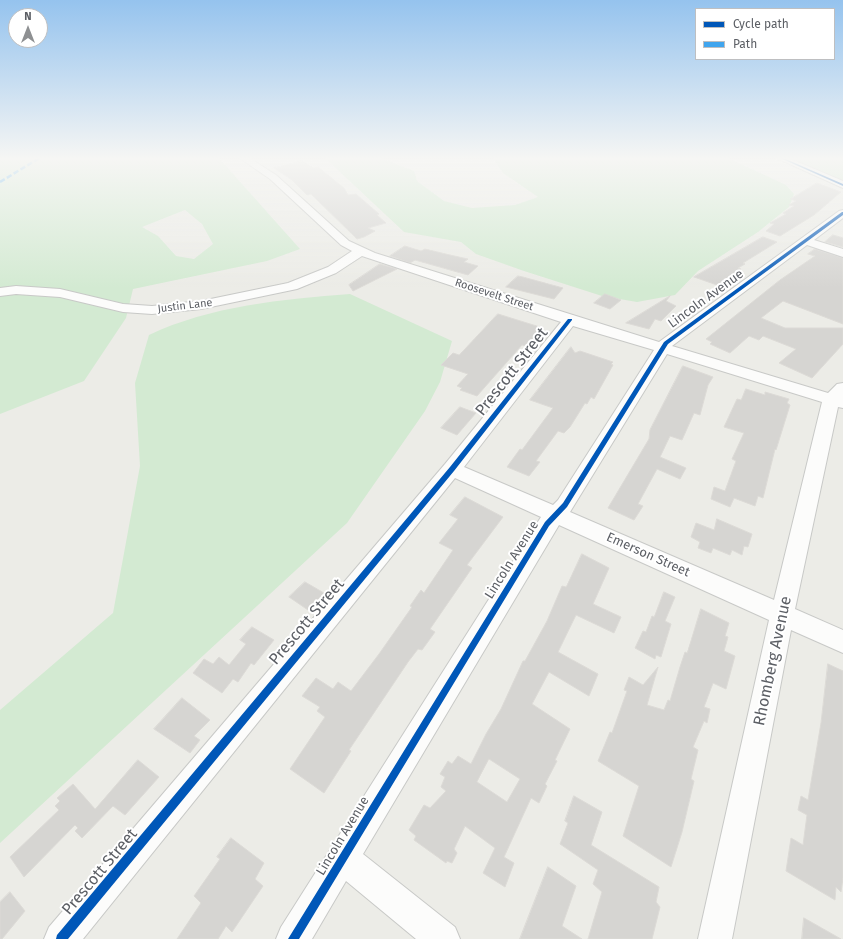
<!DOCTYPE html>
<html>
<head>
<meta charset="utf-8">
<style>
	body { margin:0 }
	#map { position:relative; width:843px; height:939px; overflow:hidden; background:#ecece7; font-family:"Fira Sans",sans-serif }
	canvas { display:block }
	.legend { position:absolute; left:695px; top:8px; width:140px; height:52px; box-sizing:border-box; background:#fff; border:1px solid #bebfc1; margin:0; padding:5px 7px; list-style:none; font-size:12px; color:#5c5f65 }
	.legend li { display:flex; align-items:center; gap:8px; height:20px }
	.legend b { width:20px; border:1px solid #bebfc1 }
	.north { position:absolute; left:8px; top:8px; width:40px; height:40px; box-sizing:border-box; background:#fff; border:1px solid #bebfc1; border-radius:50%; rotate:0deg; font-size:11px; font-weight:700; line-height:16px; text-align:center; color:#5c5f65 }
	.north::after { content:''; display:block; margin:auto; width:14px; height:18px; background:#8e9092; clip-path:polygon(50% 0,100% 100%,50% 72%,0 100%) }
</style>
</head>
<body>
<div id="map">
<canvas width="843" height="939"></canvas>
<ul class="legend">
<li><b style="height:5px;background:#0057b8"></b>Cycle path</li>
<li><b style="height:5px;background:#40a5ee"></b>Path</li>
</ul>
<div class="north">N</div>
</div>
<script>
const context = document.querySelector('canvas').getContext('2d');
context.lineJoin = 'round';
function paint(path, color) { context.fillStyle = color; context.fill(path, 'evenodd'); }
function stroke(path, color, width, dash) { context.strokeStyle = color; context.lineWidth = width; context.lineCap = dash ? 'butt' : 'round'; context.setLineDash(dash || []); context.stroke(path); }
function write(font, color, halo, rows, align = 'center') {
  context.font = font + ' "Fira Sans",sans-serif'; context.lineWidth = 4; context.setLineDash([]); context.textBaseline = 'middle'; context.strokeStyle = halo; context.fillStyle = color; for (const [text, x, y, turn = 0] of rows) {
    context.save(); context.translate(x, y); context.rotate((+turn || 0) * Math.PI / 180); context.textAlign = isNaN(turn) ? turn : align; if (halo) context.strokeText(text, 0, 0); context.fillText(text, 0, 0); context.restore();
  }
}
paint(new Path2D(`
	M0,157h218l82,92 -33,12 -134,28 -7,29 -42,63 -84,33zM185,210l17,14 11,20 -19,15 -18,-3 -18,-20 -16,-9z
	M324,157h55l35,14 3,10 27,20 28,7 43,-3 23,-8 -35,-24 -11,-16h234l60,28 8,9 -5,13 -31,25 -60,39 -23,24 -38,7 -35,-6 -78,-25 -48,-17 -15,-12 -57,-10z
	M779,157h64v28l-3,-2z
	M350,294l102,47 -12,41 -15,29 -78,112 -347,320v-133l113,-97 27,-147 -5,-83 14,-48c61,-29 134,-36 201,-41z`), '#d3ead2');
const building = new Path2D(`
	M302,161l12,7 4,-1 26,21 4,7 8,-1 23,20 -2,1 9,8 -18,5 7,3 -11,6 -7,2 -46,-45 -4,1 -15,-15 -18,-12z
	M817,183l24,9 -27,23 -34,21 -14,-5 8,-7 -4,-1 16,-9 -3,-1 11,-7 -5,-1 7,-4 -5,-2z
	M833,235l10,3v9l-18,-5z
	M763,237l14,5 -34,21 2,1 -7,4 3,1 -6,5 -18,11 -23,-8z
	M405,246l16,5 4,-2 25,6 18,4 -4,3 14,4 -10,9 -53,-15 -5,3 -20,-7z
	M815,249l28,9v66l-60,-23 -22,17 24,10h58v16l-31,34 -33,-15 17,-14 -33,-13 -4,4 -10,-4 -19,17 -20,-9 2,-2 -6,-3 74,-59 35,-24 -7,-2z
	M380,264l17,5 -44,22 -4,-6z
	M518,276l5,1 40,11 -9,11 -48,-12z
	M605,294l16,6 -11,9 -16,-6z
	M670,296l-4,5 10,5 -15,15 -6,-2 -6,10 -23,-6z
	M498,314l45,14 -17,18 -4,-1 -45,51 -17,-6 2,-2 -5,-2 11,-12 -27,-9 12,-12 6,2z
	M571,347l4,6 5,-2 33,11 -2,2 2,1 -19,34 -3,-2 -4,7 -2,-1 -15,24 -6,6 -6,-2 -22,30 4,1 -11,14 -22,-9 13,-18 2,1 31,-42 -23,-8z
	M683,366l30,11 -5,8 -8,30 -6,-2 -12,27 -12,-4 -10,21 26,11 -6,11 -23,-10 -19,35 5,2 -9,14 -26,-12 41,-69 1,-9z
	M746,389l19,6v-3l24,7 -2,4 3,2 -14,45 -1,-1 -12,49 -5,-2 -3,10 -21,-8 -4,9 -19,-8 3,-12 11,4 11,-30 -4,-2 12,-26 -20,-6 13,-28 4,1z
	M460,407l16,6 -19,22 -16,-7z
	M465,497l38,20 -36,48 5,3 -42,61 5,3 -13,18 -4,-1 -10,13 -59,88 2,1 -27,42 -34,-24 35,-52 -8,-6 3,-4 -18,-11 14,-18 17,11 5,-7 13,9 28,-37 33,-47 -2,-1 11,-16 3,3 29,-43 -14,-7 19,-24 -8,-4z
	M717,519l35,15 -4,13 -4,-1 -2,9 -10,-5 -2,5 -17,-7 -2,5 -13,-5 2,-6 -9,-5 5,-14 18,7z
	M582,554l27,14 -16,36 28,13 -7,16 -38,-18 -18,37 40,22 -9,22 -40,-24 -17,32 38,25 -15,31 2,1 -12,23 2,2 -8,17 -8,-5 -27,59 10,6 -9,24 -22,-14 12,-25 -30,-22 -11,23 3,4 -5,10 -5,-2 -1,2 -32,-23 2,-4 -7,-6 15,-25 6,3 16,-17 -5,-4 4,-10 -5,-3 8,-13 4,3 6,-8 13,8 15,-30 15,-25 22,-48h2l22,-40 15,-35 4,1zM489,759l31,20 -13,23 -30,-20z
	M305,582l19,11 -16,17 -19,-13z
	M664,592l11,5 -10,24 6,3 -10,33 -5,-2 -1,4 -20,-11 8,-17 3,1 6,-16 2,1z
	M701,609l28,14 -4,13 3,1 -4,14 11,5 -9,33 -13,-6 -9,24 6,2 -3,14 -3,-2 -11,26 5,3 -7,29 3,2 -12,51 -11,35 -48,-31 16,-50 -41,-25 12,-29 2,1 15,-42 -3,-1 5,-13 14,8 15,-18 -11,38 17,5 4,-10 2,1 10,-34 5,-15 2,1z
	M252,627l22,13 -20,25 -3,-2 -13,19 -5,-3 -11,14 -29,-20 11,-14 9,5 6,-7 10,8 17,-21 -6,-4z
	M828,664l15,7v207l-2,14 -5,-5 -1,13 -49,-29 5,-33 12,7 4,-30 -9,-5 3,-14 7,4 13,-77z
	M182,698l28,22 -16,16 6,4 -10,13 -36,-24z
	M138,760l21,17 -34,38 -12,-9 -31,32 -7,-7 3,-3 -3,-3 -51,52 -14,-20 49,-47 -4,-4 5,-5 -3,-3 16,-14 22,25z
	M574,796l28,16 -11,33 68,42 -3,15 4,5 -8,32h-64l14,-47 -9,-8 5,-14 -38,-26 8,-21 -3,-2z
	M231,838l33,25 -9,16 8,7 -31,46 -6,-6 -8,13h-41l24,-36 -7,-7 26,-37 -3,-2z
	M548,867l28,19 -14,40 20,13h-62z
	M10,892l15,19 -23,28h-2v-37z
	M804,918l37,21h-39z`);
paint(building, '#d6d5d2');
stroke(building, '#dcdad6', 1);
const minor = new Path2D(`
	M238,157h10l28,18 73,66 26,12 284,89 180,-131 4,-1v8l-29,22 29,9v8l-36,-12 -135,101 156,47 9,-9 6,-1v25l-5,-1 -43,202 48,21v23l-52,-23 -59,309h-34l71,-319 -210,-95 -196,329 92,73 5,12h-44l-70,-58 -34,58h-36l5,-12 260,-410 -86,-39 -372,461h-39l5,-12 396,-463 116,-142 -199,-66 -26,17 -39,16 -96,20 -49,5 -29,-2 -63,-15 -44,-3 -16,2v-8l16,-2 44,3 63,15 29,2 49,-5 87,-18 40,-16 24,-16 -11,-6 -71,-66zM573,326l81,24 -96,150 -5,5 -89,-38zM667,354l155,48 -48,198 -204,-88z
	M774,157h12l57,24v7z`);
stroke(minor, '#c8c9c7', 2);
paint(minor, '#fcfcfb');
stroke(new Path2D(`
	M0,182l41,-25`), '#40a5ee', 2.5, [5.5, 2.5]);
paint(new Path2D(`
	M778,157h3l62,27v2z
	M842,212h1v3l-175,129 -101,163 -18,19 -250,413h-11l257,-417 18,-19 101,-161z
	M568,319h4v1l-118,151 -386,468h-12l1,-4 393,-468z`), '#0057b8');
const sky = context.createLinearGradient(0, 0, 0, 288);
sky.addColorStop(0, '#95c3ee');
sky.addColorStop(0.55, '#f6f6f4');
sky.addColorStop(1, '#f6f6f400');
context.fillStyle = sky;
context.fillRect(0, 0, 843, 288);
write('11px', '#5c5f65', '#fff', [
	["Roosevelt Street",494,295,18],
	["Justin Lane",185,306,-7]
]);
write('13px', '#5c5f65', '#fff', [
	["Lincoln Avenue",706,299,-36],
	["Emerson Street",648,555,24],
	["Lincoln Avenue",512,560,-58],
	["Lincoln Avenue",343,836,-59]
]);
write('16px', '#5c5f65', '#fff', [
	["Prescott Street",512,372,-52],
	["Prescott Street",307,622,-50],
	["Rhomberg Avenue",773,661,-78],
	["Prescott Street",100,872,-50]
]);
</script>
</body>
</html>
